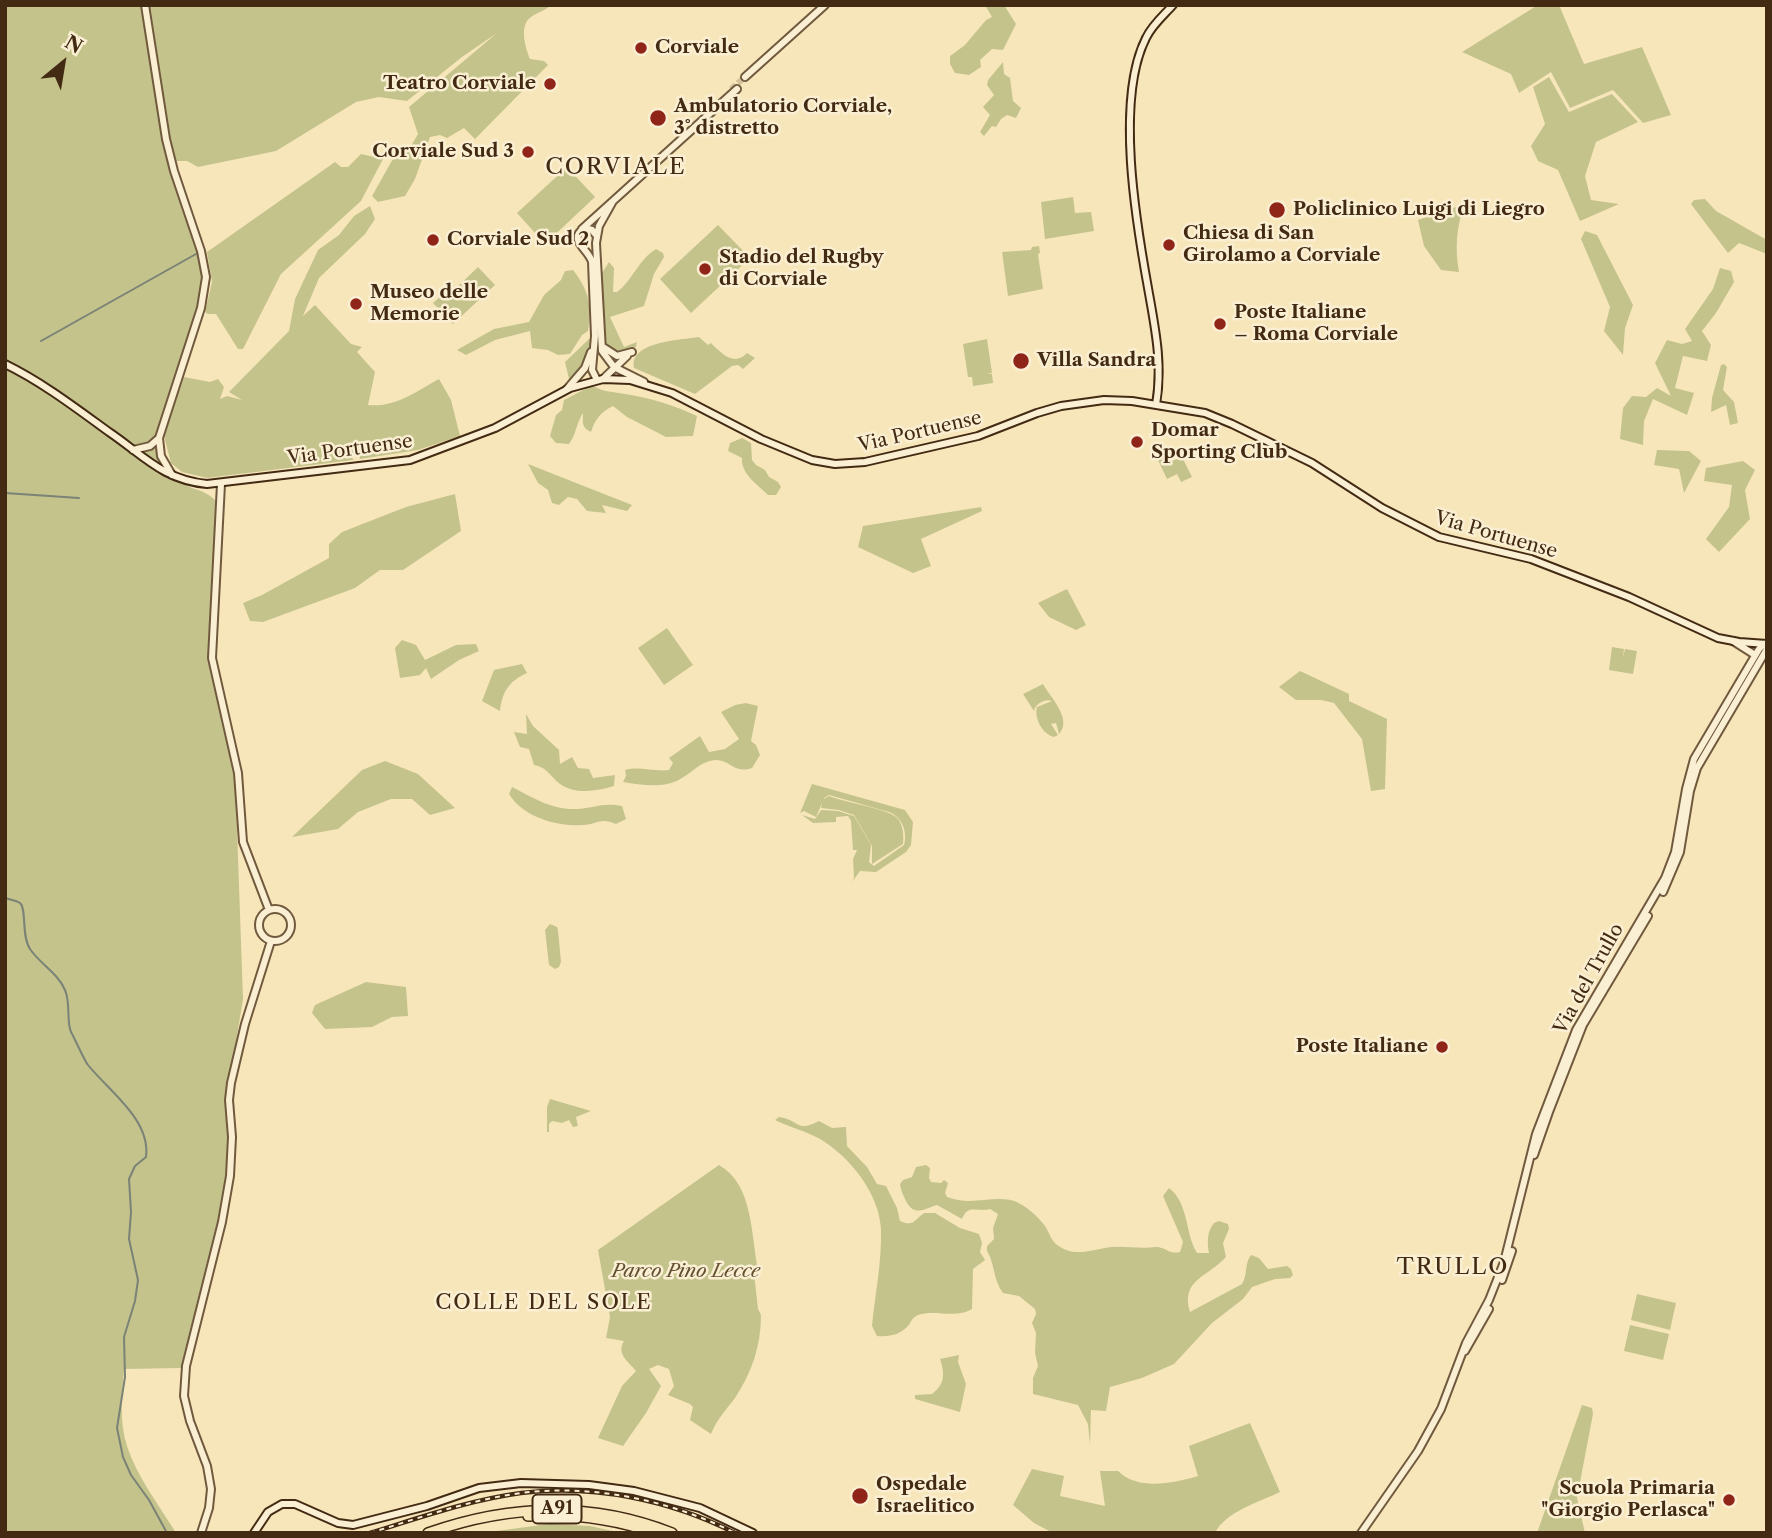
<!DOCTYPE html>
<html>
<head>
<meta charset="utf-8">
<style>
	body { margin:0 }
	#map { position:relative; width:1772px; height:1538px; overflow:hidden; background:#f8e6bb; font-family:"Libre Caslon Text",serif }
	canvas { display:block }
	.frame { position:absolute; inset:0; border:7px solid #432a13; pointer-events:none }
	.north { position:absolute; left:28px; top:28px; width:70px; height:70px; -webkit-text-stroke:5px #faefd3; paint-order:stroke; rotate:30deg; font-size:19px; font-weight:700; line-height:28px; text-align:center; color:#432a13 }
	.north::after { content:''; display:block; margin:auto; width:24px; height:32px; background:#432a13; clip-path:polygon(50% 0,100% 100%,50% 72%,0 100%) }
</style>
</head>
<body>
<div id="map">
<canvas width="1772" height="1538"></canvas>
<div class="frame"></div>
<div class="north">N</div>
</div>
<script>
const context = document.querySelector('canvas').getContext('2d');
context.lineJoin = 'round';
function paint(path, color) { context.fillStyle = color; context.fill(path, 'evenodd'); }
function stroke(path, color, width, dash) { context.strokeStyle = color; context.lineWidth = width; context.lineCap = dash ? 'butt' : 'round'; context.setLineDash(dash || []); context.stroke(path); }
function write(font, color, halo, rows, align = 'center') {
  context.font = font + ' "Libre Caslon Text",serif'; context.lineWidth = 5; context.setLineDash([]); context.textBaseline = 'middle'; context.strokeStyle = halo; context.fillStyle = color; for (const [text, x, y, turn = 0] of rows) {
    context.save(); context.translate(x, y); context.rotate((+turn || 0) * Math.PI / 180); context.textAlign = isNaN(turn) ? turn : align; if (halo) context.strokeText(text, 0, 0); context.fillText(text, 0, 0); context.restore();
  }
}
paint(new Path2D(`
	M5,5h546c-6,6 -13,7 -20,12 -12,8 -6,30 -1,42l14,2 4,4 -73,74 -11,-11 -17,10 -7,-3 -10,2 -15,42 -10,17 -27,6 -6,-6 26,-46 13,-4 7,-12 -9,-27 88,-74 -35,24 -55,44 -28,-4 -23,5 -80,49 -78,16 -11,-6h-11l-8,-6 11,44 22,62 3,21 -6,29 -42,126c4,25 12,41 36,51 10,3 17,6 24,13l-7,152 26,118 8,228 -15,92 3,69 -3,20 -46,188 -58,1c-2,25 -5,52 3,77 10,31 32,59 49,87h-171z
	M985,5h19l12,19 -13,26 -11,-1 -12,11 1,7 -12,8 -14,-2 -5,-9v-8l15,-11 21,-25 6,-3z
	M1538,5h21l25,59 58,-17 29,68 -28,8 -30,-33 -43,18 -19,-36 -32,21 -8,-19 -49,-22z
	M1003,62l1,12 6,4 3,23 8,7 -5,10 -9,-3 -6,4 -5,8 -4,-1 -8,10 -4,-4 10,-17 -7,-8 11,-12 -7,-10 1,-5z
	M1549,77l20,35 43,-18 26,28 -42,20 -11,34 6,24 28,4 -39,17 -22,-51 -20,-9 -7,-15 14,-22 -12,-37z
	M361,154l22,5 -22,42 -80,73 -38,75h-5l-22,-35h-8l-3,-2 7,-30 -5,-30 128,-90 6,5h7z
	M567,167l28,30 -50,47 -28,-31z
	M1073,197l2,16 16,-1 3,19 -49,8 -4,-37z
	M1705,199l11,12 51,29v14l-28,-11 -11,10 -37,-49 3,-4z
	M1465,204c-9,22 -10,45 -6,68l-18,-2 -17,-24 -6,-26z
	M370,206l5,13 -10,15 -46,44 -16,38 12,-11 36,39 11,3 -5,5 18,20 -7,33c27,3 49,-14 71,-26l12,21 9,36 -42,14 -58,9 -1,-5 -3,2 -4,-1 1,5 -146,18 -25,-6 -11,-9 -7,-27 20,-59 26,5 8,-3 6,8 -4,12 7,-3 15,4 -13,-8 60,-61 6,-32 23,-49 21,-15 15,-19z
	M718,225l32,33 -59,55 -31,-34z
	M1585,231l12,4 36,70 -8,23 -2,27 -19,-24 6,-24 -29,-68z
	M1039,246l1,7 -2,1 5,35 -35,7 -6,-44 29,-2 1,-3z
	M656,249l7,4 1,4 -10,17 -10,32 -34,11 14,30 13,-5 -1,5c-13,5 -25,10 -31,-7l-3,-67 7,-11 5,6 -1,24h4c16,-12 21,-32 39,-43z
	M478,267l17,18 -42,39 -20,-21 16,-14 3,3z
	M1720,268l11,3 3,11 -18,31 -14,18 9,14 -4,16 -24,-5 -8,32 19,5 -7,22 -34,-16 -9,22 -1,24 -23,-6 3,-31 9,-12 14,1 11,-9 14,8 -16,-33 12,-23 15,4 10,-3 -7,-12 28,-40z
	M573,270c16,20 19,36 15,61l-6,4 -12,19 -12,1 -10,-5 -16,-2 -2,-17 -35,9 -29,15 -9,-5 37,-21 35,-7 15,-27 17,-15 4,-9z
	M699,337l9,8 3,-2c10,10 23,24 36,10l8,5 -12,11 -5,-4 -6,1 -37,28 -61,-26c-5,-27 48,-28 65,-31z
	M589,339l3,1 -5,17 -13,21 -5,1 -4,-17z
	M987,339l5,34 -5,1h5l1,9 -20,3 -1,-9h-4l-5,-33z
	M1724,364l3,3 -4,23 11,12 4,21 -8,2 -4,-20 -15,7 1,-14 9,-33z
	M591,386c6,1 9,4 15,5 36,5 58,10 91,25l-4,20 -27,1 -39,-20 -14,-11c-12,6 -18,13 -22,26 -10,-5 -8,-10 -8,-19 -7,11 -7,22 -14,31l-13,-1 -6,-7 6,-21 6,-5 2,-10z
	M742,438l9,5 1,17 4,5 9,5 4,7 9,5 3,5 -5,8h-8c-12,-12 -27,-21 -26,-37l-14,-7 2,-8z
	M1657,450l32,1 12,10 -17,32 -5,-24 -25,-4z
	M1168,453l4,8 10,-4 10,20 -11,5 -4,-8 -10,5 -10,-21z
	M1743,461l12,9 -10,20 5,29 -31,33 -13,-13 23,-32 3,-22 -28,-4 2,-13z
	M528,464l104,41 -5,6 -25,-6 4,8 -19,-2 -10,-12 -9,-2 -9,8 -7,-2 -4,-13 -10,-7z
	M455,494l6,37 -58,39h-23l-25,18 -92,34 -13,-1 -7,-18 19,-8 67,-37v-14l13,-12 64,-25z
	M981,507l1,4 -61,28 10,27 -18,7 -55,-26 5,-21z
	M1067,589l19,36 -10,5 -27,-13 -11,-14z
	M667,628l26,37 -29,20 -26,-37z
	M402,640l14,5 9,15 31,-15 20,-1 3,7 -20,9 -28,19 -5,-11 -6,7 -20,3 -5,-30z
	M1612,647l12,2 -1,9 2,-9 12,2 -4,23 -24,-4z
	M522,664l5,9c-18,8 -25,19 -27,38l-18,-10 12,-31z
	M1300,671l49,23v7l38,18 -2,70 -14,2 -9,-52 -28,-36 -13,-3h-25l-17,-13z
	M1043,684c7,13 30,35 16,50l-3,-11 -5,1 7,11 -4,2c-12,-3 -20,-19 -17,-30l15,-6c-7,-3 -17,3 -18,10l-11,-17z
	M746,703l12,3 -7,35 5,4 4,10 -8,13c-19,6 -21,-8 -36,-8 -15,1 -22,11 -34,18 -17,11 -40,7 -59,4l3,-6 -1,-6c15,-4 28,2 44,0l4,-7 -4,-5 31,-22 9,16 16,-3 14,-10 -18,-27 14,-7z
	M526,714l7,12 26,24 1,14 12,-7 6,11 11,1 4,9 22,-3 -1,11c-17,5 -38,9 -54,-2 -10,-8 -12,-16 -26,-19l-5,-16 -9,-2 -6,-15 13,2z
	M385,761l33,13 37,34 -25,7 -18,-16h-21l-33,13 -20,17 -46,8 70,-67z
	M812,784l93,26 8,12 -2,23 -5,7 -30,20 -16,-1 -8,11 2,-4 -1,-19 4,-9h-4l-2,-29 -3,-5 -12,1v5l-23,1 -11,-8 13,4 6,-9 17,1 16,5 17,29 -2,17 5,4 30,-21c4,-13 -2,-28 -15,-33l-60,-17 -5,3v1l5,-3c15,6 58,13 67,21 7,6 8,18 7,27l-31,20v-18l-18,-31 -15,-5 -18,-2 1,-5 -6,14 -12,-6 -4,2z
	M512,787c22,11 39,23 65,22 16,-1 27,-7 45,-3l4,13 -10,5c-15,-7 -18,0 -33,1 -26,2 -60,-8 -74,-31z
	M550,924l7,3 1,3 3,32 -2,5 -4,2 -6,-4 -4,-35z
	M366,982l40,5 2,29 -16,1 -20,10 -47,2 -13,-16 3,-8z
	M550,1099l41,12 -15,6 2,9 -5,1 -4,-7 -7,3 -10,-2 -3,3v8h-2v-25z
	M779,1117c21,3 17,16 40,4l13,7 14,-1 1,19 20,21 10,17 9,2 11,22 3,13c14,6 14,-1 24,-8h11l25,15 19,6 3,9 -2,9 5,8 -12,9 -1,40c-16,10 -37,0 -54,6 -7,3 -6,7 -11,12 -8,8 -19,10 -30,9l-5,-10c3,-31 10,-65 9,-97 -2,-36 -31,-72 -61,-90 -14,-8 -31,-12 -45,-19z
	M719,1165c34,19 32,69 39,105l-4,3 4,36 3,6c0,31 -9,57 -26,83 -9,12 -18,21 -24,36l-21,-14 3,-13 -3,-3 -22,-9 6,-9 -5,-17 -11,-4 -9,4 12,17 -15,27 -23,33 -25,-8 24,-52 14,-15c-8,-10 -20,-17 -12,-30l-18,-3 4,-21 -12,-67z
	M926,1165l4,3 -1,10 2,4 10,1 3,-3 4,3 -3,10 2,4c23,9 42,-1 64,3 12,3 27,16 34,26 4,6 6,14 11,18 18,15 36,5 56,3 14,-1 29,2 43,0 10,-1 14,8 25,5l3,-10 -20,-46 6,-8c20,15 16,46 28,65h12c-2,-10 -2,-22 5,-30l5,-2 9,3 1,5 -6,14 3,14c-18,20 -46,23 -36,55l52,-28c6,-9 2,-20 9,-29l8,3 9,11 19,-3 4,3 2,6 -3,3 -15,1 -23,8 -9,12 -31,24 -38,41 -32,14 -32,9 -4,24 -15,-1 -1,35 -2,-21 -10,-19 -45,-11v-16l5,-12 -3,-13 1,-20 -4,-10 4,-9 -1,-5 -16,-13 -16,-3c-10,-13 -8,-29 -16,-42v-5l7,-7 -1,-11 5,-14 -8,-5c-12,4 -22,-6 -28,10l-25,-14c-13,4 -23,12 -31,-4 -3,-6 -5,-10 -6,-17l3,-4 9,-3 4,-10z
	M1637,1294l39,9 -6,27 -39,-10z
	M1630,1325l39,9 -6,26 -39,-9z
	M959,1355l-1,7 8,22 -6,28 -45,-13v-4l17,-1c13,-10 13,-20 8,-35z
	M1582,1405l10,3 1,6 -16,84 8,35h-48z
	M1250,1423l30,69c-20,10 -54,19 -65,41h-162l-19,-10 -21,-18 19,-36 32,7 -4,20 45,10 -5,-35h18c20,20 56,12 80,5l-9,-30z
	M549,1524l41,2 32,7h-141z`), '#c4c38c');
stroke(new Path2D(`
	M5,10l2,-5
	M41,341l155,-87
	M5,493l74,5
	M5,898c4,1 12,3 15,5 7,6 1,33 10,46 10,15 28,24 35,41 6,14 1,30 6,42 4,7 13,28 17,33 21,26 63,55 58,92l-11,9 -6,13 2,33 -2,27 9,41 -3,21 -11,36 1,40 -8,51 6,29 8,18 18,25 18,33`), '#7a8376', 2);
stroke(new Path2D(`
	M731,89l14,-12`), '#d4c099', 6, [6, 3]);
const tertiary = new Path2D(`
	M145,5l21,134 8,32 27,80 5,26 -5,31 -42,130 2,18 11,19
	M745,77l80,-72
	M613,201l-14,25 -3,17 6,108 12,16 30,15
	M582,229l155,-140
	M603,347l14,9 15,-4
	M603,379l24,-23
	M597,380l-5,-10 3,-34 -3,-74c-3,-13 -26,-23 -7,-34l7,2 5,6
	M567,389l18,-21 6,-16
	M133,450l17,-4 9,-8
	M221,484l-9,174 26,115 5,69 26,68
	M1733,641l22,14
	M1663,892l17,-40 10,-61 7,-23 70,-119
	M259 925a16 16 0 1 1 32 0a16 16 0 1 1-32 0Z
	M1534,1155l15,-43 34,-87 65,-109
	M1502,1280l10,-29
	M1465,1351l24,-42
	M201,1533l8,-25 2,-19 -4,-23 -17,-45 -6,-25 2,-30 36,-144 8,-46 2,-39 -3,-37 2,-17 14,-59 26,-83
	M1361,1533l57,-82 23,-42 25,-66 23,-43 15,-38 32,-128 40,-104 89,-152 10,-26 11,-63 8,-30 65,-110 5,-5`);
const secondary = new Path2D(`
	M5,364c37,18 71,44 104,68 34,23 54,48 98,52l203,-24 85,-32 75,-40 33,-9 27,1 42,13 89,46 51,21 23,4 30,-2 113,-26 59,-23 24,-7 43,-6 28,1 73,12 27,11 80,39 70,45 57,29 92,22 98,38 89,41 21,4 28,2
	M1156,405c7,-41 -1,-77 -8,-117 -12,-66 -33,-189 -2,-250 6,-13 17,-22 27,-33
	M254,1533l14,-21 14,-8h13l43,19 15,2 74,-19 52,-18 42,-5 68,2 45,6 66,17 53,25`);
const motorway = new Path2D(`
	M528,1516c43,-3 86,3 127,17
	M428,1533c82,-29 163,-32 244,0`);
stroke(tertiary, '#70593d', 10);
stroke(secondary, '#432a13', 10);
stroke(motorway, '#432a13', 12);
stroke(tertiary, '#faefd3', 6);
stroke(secondary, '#faefd3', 6);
stroke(motorway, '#f8e6bb', 9);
const rail = new Path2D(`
	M370,1533c49,-15 99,-33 151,-40 72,-9 149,7 214,40`);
stroke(rail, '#432a13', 4.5);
stroke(rail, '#faefd3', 2, [5]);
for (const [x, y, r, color] of [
	[641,48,7,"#8f2418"],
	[550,84,7,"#8f2418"],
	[658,118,9,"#8f2418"],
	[528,152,7,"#8f2418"],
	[1277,210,9,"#8f2418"],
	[433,240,7,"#8f2418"],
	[1169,245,7,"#8f2418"],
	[705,269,7,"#8f2418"],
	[356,304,7,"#8f2418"],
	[1220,324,7,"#8f2418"],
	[1021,361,9,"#8f2418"],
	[1137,442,7,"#8f2418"],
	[1442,1047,7,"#8f2418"],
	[860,1496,9,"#8f2418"],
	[1729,1500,7,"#8f2418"]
]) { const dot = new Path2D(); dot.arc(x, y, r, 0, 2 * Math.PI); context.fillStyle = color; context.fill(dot); stroke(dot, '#faefd3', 2.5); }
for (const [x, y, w] of [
	[557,1509,49]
]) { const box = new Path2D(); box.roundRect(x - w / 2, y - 14.5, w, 29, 5); context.fillStyle = '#faefd3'; context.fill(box); stroke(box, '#432a13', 2); }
write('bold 18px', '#432a13', null, [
	["A91",557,1509]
]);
write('bold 19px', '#432a13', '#faefd3', [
	["Corviale",655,48],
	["Teatro Corviale",536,84,"right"],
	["Ambulatorio Corviale,",674,107],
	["3° distretto",674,129],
	["Corviale Sud 3",514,152,"right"],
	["Policlinico Luigi di Liegro",1293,210],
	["Chiesa di San",1183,234],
	["Girolamo a Corviale",1183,256],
	["Corviale Sud 2",447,240],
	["Stadio del Rugby",719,258],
	["di Corviale",719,280],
	["Museo delle",370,293],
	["Memorie",370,315],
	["Poste Italiane",1234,313],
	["– Roma Corviale",1234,335],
	["Villa Sandra",1037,361],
	["Domar",1151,431],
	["Sporting Club",1151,453],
	["Poste Italiane",1428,1047,"right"],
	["Ospedale",876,1485],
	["Israelitico",876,1507],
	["Scuola Primaria",1715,1489,"right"],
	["\"Giorgio Perlasca\"",1715,1511,"right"]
], 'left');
write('19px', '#432a13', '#faefd3', [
	["Via Portuense",920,432,-13],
	["Via Portuense",350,450,-8],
	["Via Portuense",1496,535,16],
	["Via del Trullo",1589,979,-61]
]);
write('italic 19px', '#635031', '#faefd3', [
	["Parco Pino Lecce",686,1272]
]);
context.letterSpacing = '2px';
write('21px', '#432a13', '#faefd3', [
	["COLLE DEL SOLE",544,1303]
]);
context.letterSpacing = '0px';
context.letterSpacing = '2px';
write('23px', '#432a13', '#faefd3', [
	["CORVIALE",616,167],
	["TRULLO",1453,1267]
]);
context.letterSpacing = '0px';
</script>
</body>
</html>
